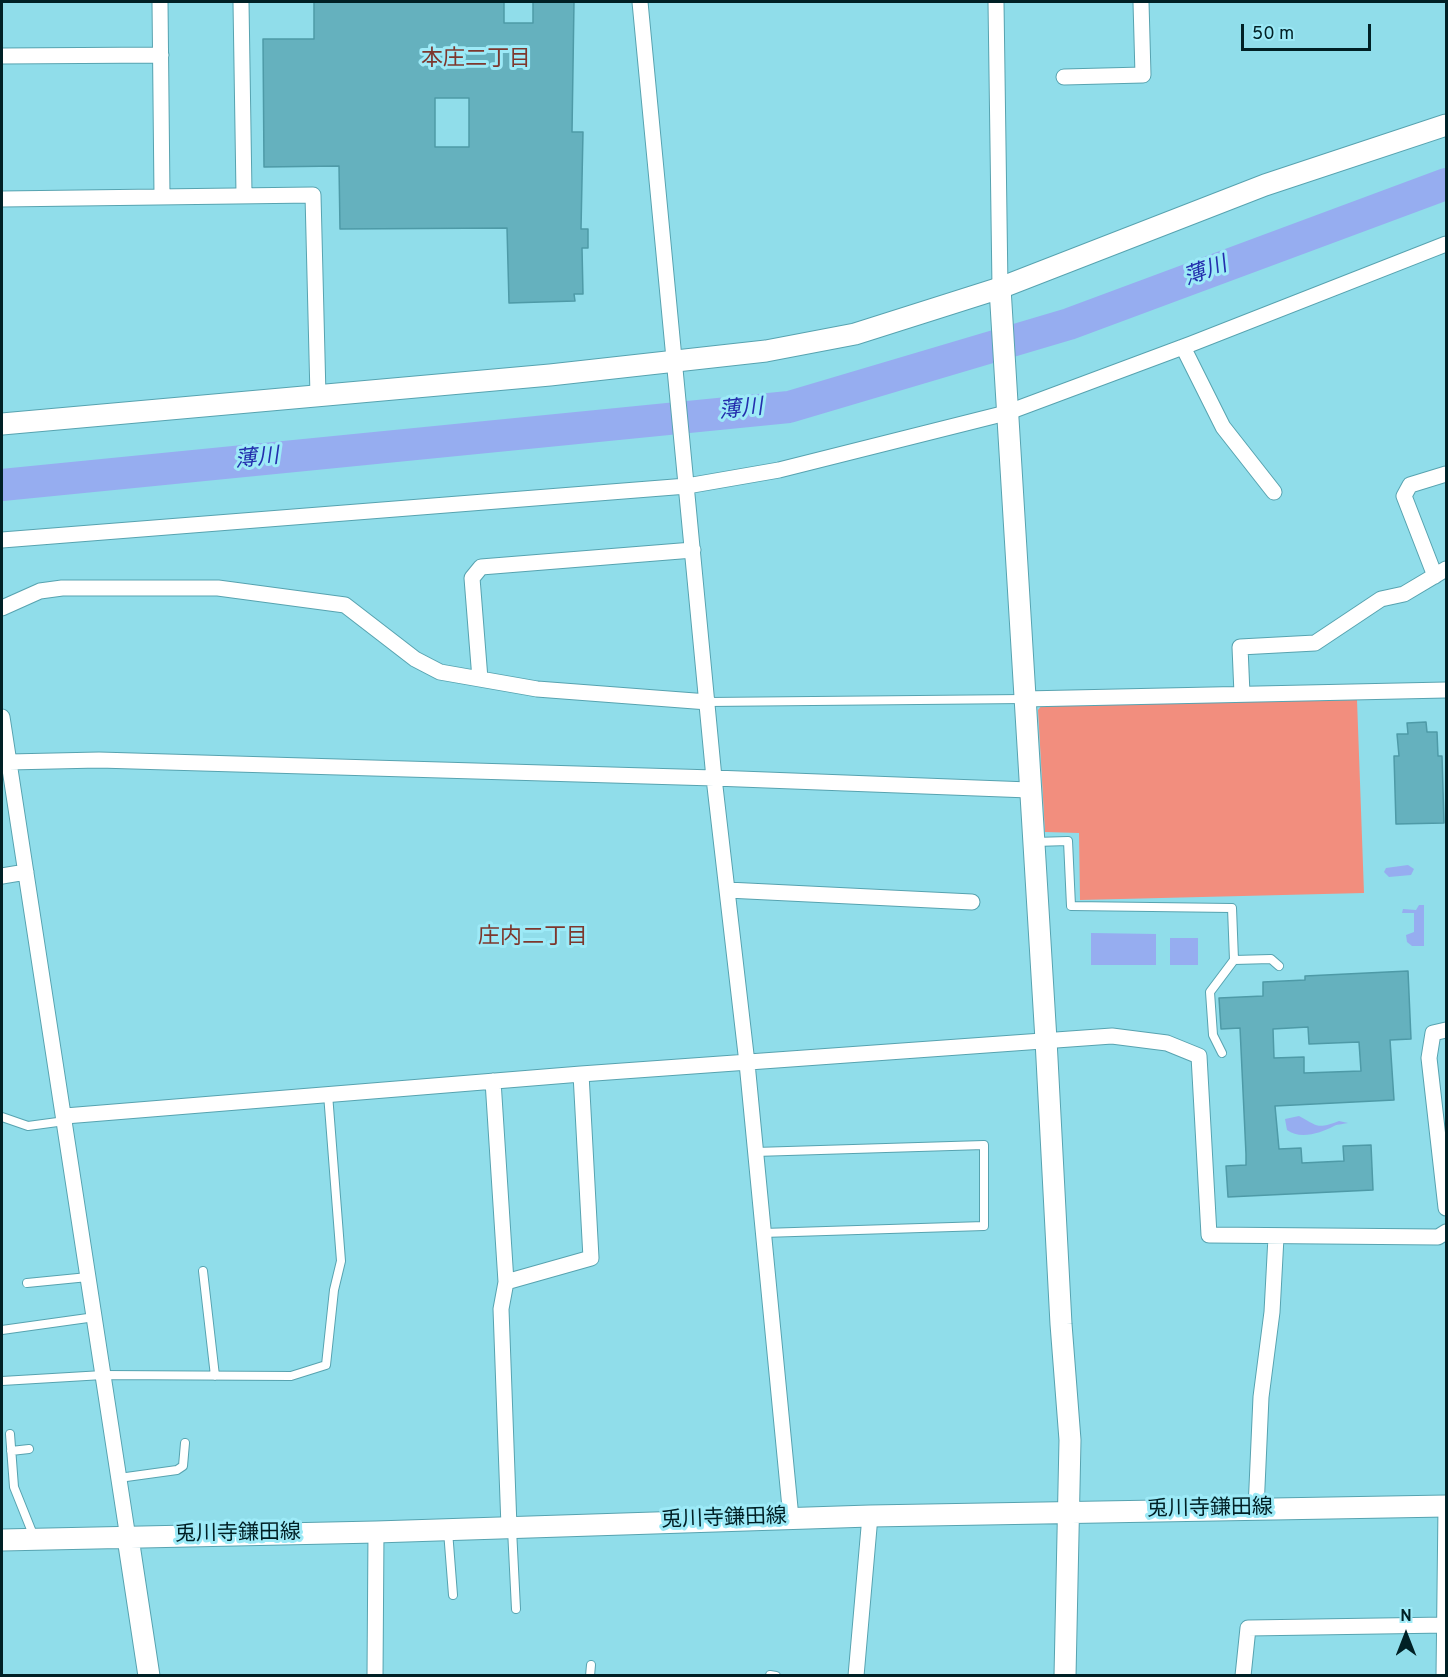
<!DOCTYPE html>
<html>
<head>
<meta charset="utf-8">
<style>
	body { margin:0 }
	#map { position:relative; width:1448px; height:1677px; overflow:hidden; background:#90ddea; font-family:Overpass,sans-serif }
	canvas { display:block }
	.frame { position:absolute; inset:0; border:3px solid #002025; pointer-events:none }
	.north { position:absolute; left:1376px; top:1605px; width:60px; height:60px; -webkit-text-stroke:4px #9deaf7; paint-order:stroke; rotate:0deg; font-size:16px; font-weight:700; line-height:24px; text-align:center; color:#002025 }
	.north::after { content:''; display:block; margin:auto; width:21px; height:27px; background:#002025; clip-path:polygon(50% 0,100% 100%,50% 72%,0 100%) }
	.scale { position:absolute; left:1241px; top:24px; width:130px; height:27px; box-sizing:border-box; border:3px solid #002025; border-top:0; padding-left:8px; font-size:18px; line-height:21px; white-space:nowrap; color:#002025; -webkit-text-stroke:4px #9deaf7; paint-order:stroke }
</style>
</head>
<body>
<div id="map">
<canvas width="1448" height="1677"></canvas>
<div class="frame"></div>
<div class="north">N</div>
<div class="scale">50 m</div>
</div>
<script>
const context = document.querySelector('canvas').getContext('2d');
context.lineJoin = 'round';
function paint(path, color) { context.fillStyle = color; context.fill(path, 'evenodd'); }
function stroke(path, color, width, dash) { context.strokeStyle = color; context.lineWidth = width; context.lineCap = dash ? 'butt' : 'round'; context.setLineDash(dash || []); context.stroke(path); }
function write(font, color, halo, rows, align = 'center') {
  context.font = font + ' Overpass,"Noto Sans JP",sans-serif'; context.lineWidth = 6; context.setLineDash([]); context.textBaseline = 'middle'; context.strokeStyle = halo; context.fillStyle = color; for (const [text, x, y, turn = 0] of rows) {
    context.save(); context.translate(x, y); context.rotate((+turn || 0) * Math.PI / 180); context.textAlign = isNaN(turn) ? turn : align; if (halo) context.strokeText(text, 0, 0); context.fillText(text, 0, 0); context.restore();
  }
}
paint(new Path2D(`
	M1357,700l7,193 -284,7 -1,-67 -34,-1 -7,-122 4,-5z`), '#f28e7e');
paint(new Path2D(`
	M1408,865l6,4 -3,6 -22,2 -5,-5 2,-4z
	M1419,905h5v41h-12l-5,-4 -1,-7 8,-3v-19h-12l1,-4 13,1z
	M1091,933l65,1v31h-65z
	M1170,938h28v27h-28z
	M1299,1116c20,11 18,13 40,5l9,2c-3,1 -10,1 -14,3 -13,7 -34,14 -47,4l-2,-11z`), '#96adf0');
stroke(new Path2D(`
	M2,485l787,-78 280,-83 377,-140`), '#96adf0', 32);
const building = new Path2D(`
	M314,2h190v21h29v-21h41l-2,130h11l-2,97h7v19h-6l1,46h-9l1,7 -66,2 -2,-75 -167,1 -1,-63 -75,1 -1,-128h51zM435,98h34v49h-34z
	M1426,722l1,10h10l1,24h4l2,67 -48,1 -2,-68h5l-2,-22h11l-1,-11z
	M1408,971l3,68 -21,1 4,60 -119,6 4,43 22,-1 1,15 42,-2 -1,-15 28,-1 2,45 -145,7 -2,-31 20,-1v-11l-6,-126 -19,1 -2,-31 44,-2v-14l42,-2v-4zM1308,1027l1,17 50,-2 2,29 -57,2v-16l-30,1 -1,-29z`);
paint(building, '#65b1be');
stroke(building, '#4e9aa7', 1.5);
const lane = new Path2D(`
	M708,702l316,-3
	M1035,842l33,-1 3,65 161,2 2,52
	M1222,1053l-9,-18 -3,-43 24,-32 37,-1 8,7
	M2,1117l26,9 37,-5
	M755,1152l229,-7v81l-221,7
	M203,1271l12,105
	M27,1283l61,-6
	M2,1330l93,-13
	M2,1381l101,-6 188,1 35,-11 8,-75 7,-29 -13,-167
	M10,1434l4,53 20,50
	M11,1451l18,-2
	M119,1478l58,-8 6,-4 2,-23
	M512,1529l4,80
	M448,1531l5,64
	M770,1675l6,1
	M590,1676l1,-11`);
const street = new Path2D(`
	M160,2l2,194
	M241,2l3,192
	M640,2l74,776 33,285 44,455
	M996,2l4,286
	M2,56l159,-1
	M1064,77l79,-2 -2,-73
	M2,199l311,-4 5,201
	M1183,347l40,80 51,65
	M2,540l685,-54 92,-16 227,-57 185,-69 255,-100
	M1435,576l-31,-80 6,-11 36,-11
	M2,608l38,-17 22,-3h156l127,17 70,54 25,13 97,17 171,13
	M480,679l-8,-101 9,-11 212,-17
	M1242,694l-2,-47 75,-4 66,-44 23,-5 42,-25
	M1024,699l422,-9
	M2,717l126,821
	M9,762l90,-2 615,18 315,12
	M2,876l24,-4
	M727,890l245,12
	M1446,1030l-13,3 -4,25 17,150
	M493,1081l13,201 -5,27 8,218
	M65,1116l516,-42 531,-38 55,7 32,13 10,179 229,2 8,-5
	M506,1282l85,-24 -10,-184
	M1256,1509l5,-112 11,-85 4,-75
	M375,1676l1,-144
	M856,1676l14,-160
	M1243,1676l5,-48 198,-3
	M1444,1676l2,-170`);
const secondary = new Path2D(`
	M1000,288l46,752 15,284 9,116 -5,236
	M2,424l548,-49 216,-24 89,-17 145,-46 265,-103 181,-60
	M128,1538l21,138
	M2,1540l374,-8 494,-16 576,-10`);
stroke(lane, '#57a3b0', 10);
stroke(street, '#57a3b0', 17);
stroke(secondary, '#57a3b0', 23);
stroke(lane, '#fff', 8);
stroke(street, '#fff', 15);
stroke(secondary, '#fff', 21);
write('21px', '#002025', '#9deaf7', [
	["兎川寺鎌田線",1210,1510,-1],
	["兎川寺鎌田線",724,1520,-2],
	["兎川寺鎌田線",238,1535,-1]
]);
write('22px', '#7d372d', '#9deaf7', [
	["本庄二丁目",476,61],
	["庄内二丁目",533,939]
]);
write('italic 22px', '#232ead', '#9deaf7', [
	["薄川",1206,273,-20],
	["薄川",741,411,-6],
	["薄川",257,460,-6]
]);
</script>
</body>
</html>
